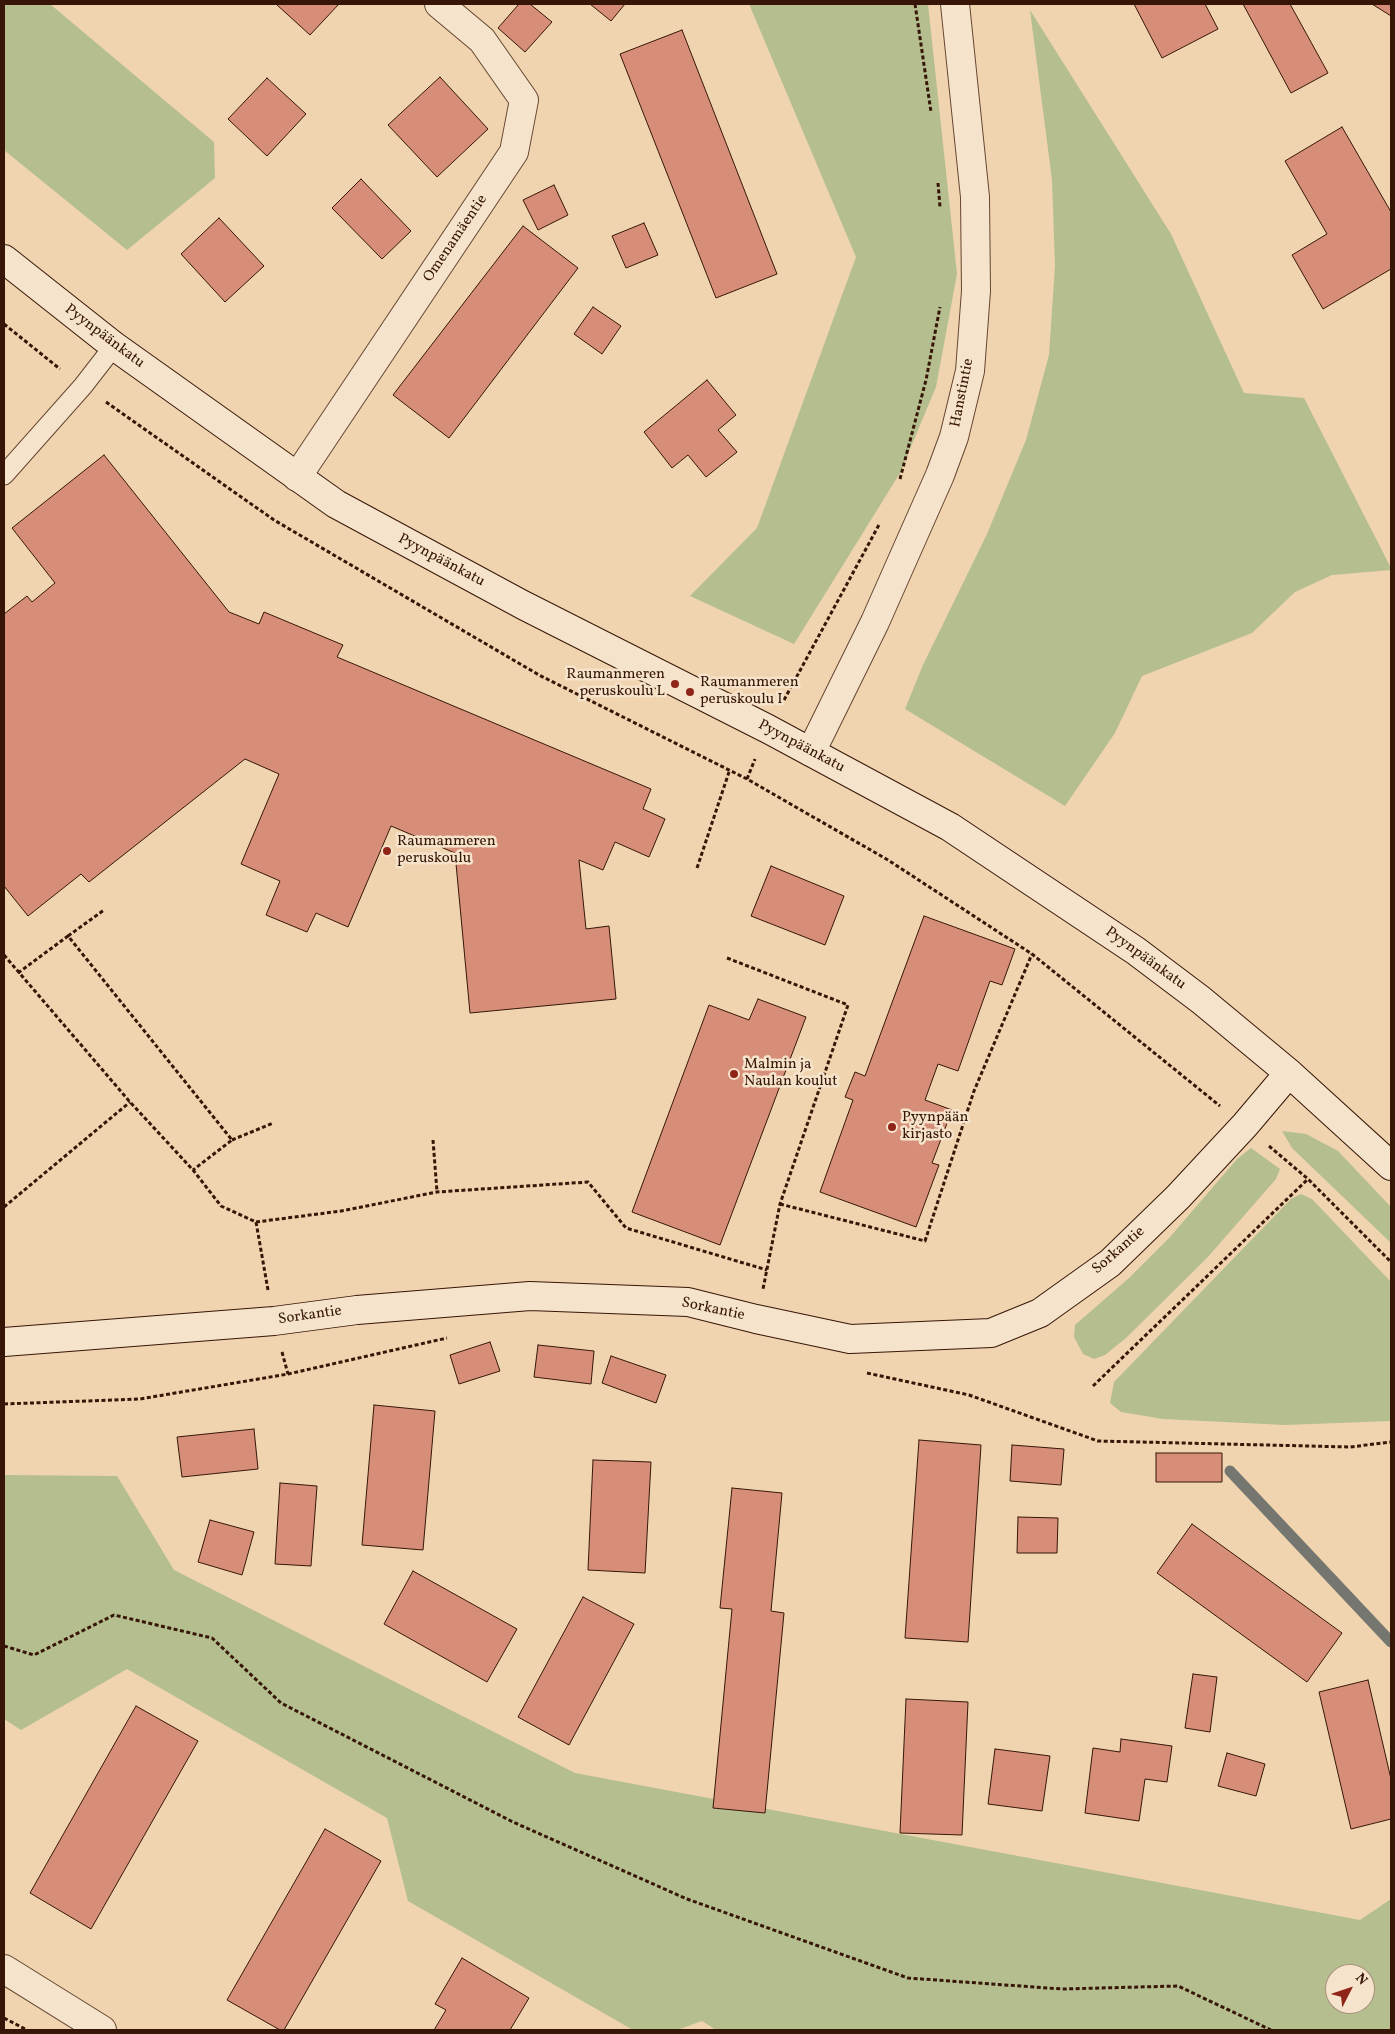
<!DOCTYPE html>
<html>
<head>
<meta charset="utf-8">
<style>
  body { margin:0 }
  #map { position:relative; width:1395px; height:2034px; overflow:hidden; background:#efd4af; font-family:Vollkorn,serif }
  canvas { display:block }
  .frame { position:absolute; inset:0; border:5px solid #371607; pointer-events:none }
  .north { position:absolute; left:1325px; top:1964px; width:50px; height:50px; box-sizing:border-box; background:#f5e3cb; border:1px solid #a9917d; border-radius:50%; rotate:49deg; font-size:14px; font-weight:700; line-height:20px; text-align:center; color:#371607 }
  .north::after { content:''; display:block; margin:auto; width:18px; height:22px; background:#8f2418; clip-path:polygon(50% 0,100% 100%,50% 72%,0 100%) }
</style>
</head>
<body>
<div id="map">
<canvas width="1395" height="2034"></canvas>
<div class="frame"></div>
<div class="north">N</div>
</div>
<script>
const g = document.querySelector('canvas').getContext('2d');
g.lineJoin = 'round';
function fill(path, color) { g.fillStyle = color; g.fill(path, 'evenodd'); }
const poly = rows => new Path2D(rows.map(r => 'M' + r).join(''));
function trace(path, color, width, dash) { g.strokeStyle = color; g.lineWidth = width; g.lineCap = dash ? 'butt' : 'round'; g.setLineDash(dash || []); g.stroke(path); }
function label(font, color, halo, rows, align = 'center') {
  g.font = font + ' Vollkorn,serif'; g.lineWidth = 5; g.setLineDash([]); g.textBaseline = 'middle'; g.strokeStyle = halo; g.fillStyle = color; for (const [text, x, y, turn = 0] of rows) {
    g.save(); g.translate(x, y); g.rotate((+turn || 0) * Math.PI / 180); g.textAlign = isNaN(turn) ? turn : align; if (halo) g.strokeText(text, 0, 0); g.fillText(text, 0, 0); g.restore();
  }
}
fill(poly([
  [4,4,50,4,214,142,215,178,127,250,4,150],
  [749,4,928,4,957,274,936,387,900,473,794,644,690,596,757,528,856,257],
  [1030,10,1171,234,1244,393,1304,398,1391,568,1391,570,1332,575,1295,592,1252,633,1142,676,1115,733,1065,806,905,709,923,665,987,534,1026,440,1049,355,1055,266,1052,180],
  [1282,1131,1306,1134,1338,1151,1391,1207,1391,1243,1292,1148],
  [1251,1148,1280,1169,1276,1179,1207,1258,1126,1338,1105,1355,1094,1359,1083,1354,1074,1337,1075,1325,1129,1278,1170,1237,1237,1159],
  [1301,1194,1312,1199,1391,1282,1391,1421,1285,1425,1163,1419,1121,1412,1110,1403,1114,1382,1291,1199],
  [4,1475,117,1476,174,1570,575,1773,1360,1920,1391,1899,1391,2030,716,2030,702,2021,677,2030,633,2030,408,1901,387,1818,127,1669,21,1730,4,1719],
  [1335,1974,1365,1974,1365,2004,1335,2004]
]), '#b4be8f');
trace(poly([
  [1230,1471,1391,1642]
]), '#74766f', 11);
const building = poly([
  [276,4,339,4,310,35,276,4],
  [519,4,530,4,552,22,525,52,498,28,519,4],
  [590,4,625,4,611,21,590,4],
  [1134,4,1205,4,1218,29,1162,58,1134,4],
  [1243,4,1290,4,1328,73,1291,93,1243,4],
  [1372,4,1391,4,1391,16,1372,4],
  [682,30,777,274,716,298,620,54,682,30],
  [440,77,488,129,437,177,388,125,440,77],
  [267,78,306,114,267,156,228,119,267,78],
  [1342,127,1391,212,1391,269,1323,309,1292,255,1327,234,1285,161,1342,127],
  [361,179,411,231,382,259,332,208,361,179],
  [554,185,568,215,538,230,523,200,554,185],
  [219,218,264,266,225,302,181,254,219,218],
  [644,223,658,255,626,268,612,236,644,223],
  [523,226,578,268,449,438,393,395,523,226],
  [593,307,621,326,602,354,574,334,593,307],
  [707,380,736,415,718,430,737,452,706,477,688,455,672,468,644,432,707,380],
  [104,455,229,612,259,624,264,612,343,645,337,657,651,789,643,809,665,819,649,857,615,842,603,870,579,860,586,929,609,926,616,999,470,1013,455,853,391,826,348,927,316,913,307,932,266,915,280,881,241,864,279,774,245,759,89,882,81,874,28,916,4,886,4,614,27,596,32,602,55,583,12,528,104,455],
  [771,866,844,896,825,945,751,916,771,866],
  [924,916,1015,949,1002,985,990,981,958,1071,938,1064,925,1100,952,1110,932,1163,939,1165,916,1227,820,1192,853,1100,845,1097,855,1072,865,1076,924,916],
  [758,999,806,1017,720,1245,632,1212,709,1005,749,1020,758,999],
  [490,1342,500,1371,459,1384,450,1355,490,1342],
  [538,1345,594,1351,591,1384,534,1377,538,1345],
  [611,1356,666,1375,656,1403,602,1383,611,1356],
  [374,1405,435,1411,423,1550,362,1545,374,1405],
  [254,1429,258,1469,182,1477,177,1437,254,1429],
  [919,1440,981,1445,968,1642,905,1638,919,1440],
  [1012,1445,1064,1449,1061,1485,1010,1481,1012,1445],
  [1156,1453,1222,1453,1222,1482,1156,1482,1156,1453],
  [593,1460,651,1462,645,1573,588,1570,593,1460],
  [280,1483,317,1486,311,1566,275,1564,280,1483],
  [732,1488,782,1493,771,1611,784,1613,765,1813,713,1808,732,1609,720,1608,732,1488],
  [1018,1517,1058,1518,1057,1553,1017,1553,1018,1517],
  [210,1520,254,1532,242,1575,198,1562,210,1520],
  [1192,1524,1342,1633,1307,1682,1157,1573,1192,1524],
  [413,1571,517,1629,487,1682,384,1624,413,1571],
  [583,1597,634,1624,569,1745,518,1717,583,1597],
  [1193,1674,1217,1677,1210,1732,1185,1728,1193,1674],
  [1368,1680,1391,1779,1391,1819,1351,1829,1319,1692,1368,1680],
  [906,1699,968,1702,962,1835,900,1833,906,1699],
  [136,1706,198,1741,91,1929,30,1893,136,1706],
  [1121,1739,1172,1746,1167,1782,1145,1779,1139,1821,1085,1813,1093,1748,1120,1752,1121,1739],
  [995,1749,1050,1756,1042,1811,988,1804,995,1749],
  [1227,1753,1265,1764,1256,1796,1218,1786,1227,1753],
  [325,1829,381,1861,284,2030,280,2030,227,2000,325,1829],
  [462,1958,529,1998,510,2030,434,2030,446,2010,435,2004,462,1958]
]);
fill(building, '#d68e79');
trace(building, '#371607', 1);
const lane = poly([
  [4,475,83,386,114,346]
]);
const street = poly([
  [297,477,514,152,524,100,482,40,439,4],
  [811,752,875,622,940,475,954,437,970,371,976,291,975,197,955,4],
  [4,1969,102,2030]
]);
const secondary = poly([
  [4,259,114,346,336,504,523,605,768,729,950,827,1136,951,1201,1000,1289,1073,1391,1166],
  [4,1342,274,1321,357,1310,530,1296,688,1302,756,1319,850,1339,991,1333,1040,1313,1110,1263,1178,1197,1245,1125,1289,1073]
]);
trace(lane, '#654631', 21);
trace(street, '#654631', 30);
trace(secondary, '#371607', 30);
trace(poly([
  [915,4,931,112],
  [938,183,940,207],
  [4,324,60,369],
  [106,402,274,520,539,675,747,779,888,860,1032,954,1220,1106],
  [900,479,926,380,940,307],
  [784,700,880,523],
  [747,779,755,759],
  [697,868,729,772],
  [68,936,104,910],
  [4,955,130,1102,193,1170,221,1206,256,1222,268,1290],
  [727,958,848,1005,780,1204,763,1289],
  [18,973,68,936,232,1140,193,1170],
  [232,1140,273,1123],
  [433,1140,437,1192],
  [1269,1146,1308,1179,1391,1262],
  [780,1204,925,1241,974,1091,1032,954],
  [4,1207,130,1102],
  [256,1222,341,1211,437,1192,588,1182,626,1228,767,1270],
  [282,1352,288,1374],
  [867,1373,969,1395,1098,1441,1350,1447,1391,1442],
  [1093,1386,1308,1179],
  [4,1404,140,1399,288,1374,447,1338],
  [4,1646,34,1655,114,1615,212,1638,281,1703,513,1822,687,1899,908,1978,1062,1989,1178,1986,1271,2030],
  [4,2018,27,2030]
]), '#371607', 3, [4, 2.5]);
trace(lane, '#f5e3cb', 19);
trace(street, '#f5e3cb', 28);
trace(secondary, '#f5e3cb', 28);
for (const [x, y, r, color] of [
  [675,684,5,"#8f2418"],
  [690,692,5,"#8f2418"],
  [387,851,5,"#8f2418"],
  [734,1074,5,"#8f2418"],
  [892,1127,5,"#8f2418"]
]) { const dot = new Path2D(); dot.arc(x, y, r, 0, 2 * Math.PI); g.fillStyle = color; g.fill(dot); trace(dot, '#f5e3cb', 2); }
label('15px', '#371607', '#f5e3cb', [
  ["Omenamäentie",456,239,-56],
  ["Pyynpäänkatu",104,337,37],
  ["Hanstintie",963,393,-79],
  ["Pyynpäänkatu",441,561,28],
  ["Pyynpäänkatu",801,747,28],
  ["Pyynpäänkatu",1145,959,36],
  ["Sorkantie",1119,1251,-41],
  ["Sorkantie",713,1310,12],
  ["Sorkantie",310,1316,-8]
]);
label('15px', '#371607', '#f5e3cb', [
  ["Raumanmeren",665,675,"right"],
  ["peruskoulu L",665,692,"right"],
  ["Raumanmeren",700,683],
  ["peruskoulu I",700,700],
  ["Raumanmeren",397,842],
  ["peruskoulu",397,859],
  ["Malmin ja",744,1065],
  ["Naulan koulut",744,1082],
  ["Pyynpään",902,1118],
  ["kirjasto",902,1135]
], 'left');
</script>
</body>
</html>
